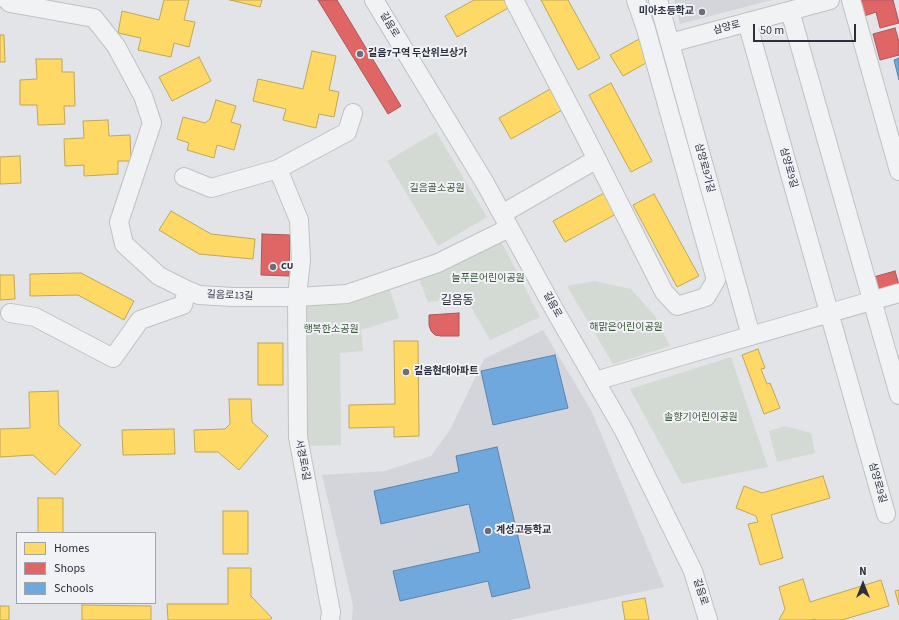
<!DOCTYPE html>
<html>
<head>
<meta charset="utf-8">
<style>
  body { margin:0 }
  #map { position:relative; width:899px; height:620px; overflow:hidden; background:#e2e4e7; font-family:"Source Sans 3",sans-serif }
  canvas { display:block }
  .legend { position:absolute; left:16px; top:532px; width:140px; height:72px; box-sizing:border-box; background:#f0f2f6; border:1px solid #a1a4ac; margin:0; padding:5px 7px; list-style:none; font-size:12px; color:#2b2f3e }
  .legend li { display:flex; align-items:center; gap:8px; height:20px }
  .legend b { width:20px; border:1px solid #a1a4ac }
  .north { position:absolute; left:843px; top:564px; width:40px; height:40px; -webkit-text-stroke:3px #f0f2f6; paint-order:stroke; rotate:0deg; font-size:11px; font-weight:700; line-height:16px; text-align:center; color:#2b2f3e }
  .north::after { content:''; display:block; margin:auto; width:14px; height:18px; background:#2b2f3e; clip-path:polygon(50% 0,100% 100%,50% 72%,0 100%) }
  .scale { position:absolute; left:753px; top:24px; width:103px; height:18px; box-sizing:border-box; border:2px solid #2b2f3e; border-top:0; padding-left:5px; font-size:12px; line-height:14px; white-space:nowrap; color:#2b2f3e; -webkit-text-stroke:3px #f0f2f6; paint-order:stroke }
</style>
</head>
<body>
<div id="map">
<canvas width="899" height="620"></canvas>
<ul class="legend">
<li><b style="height:11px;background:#ffd966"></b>Homes</li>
<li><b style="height:11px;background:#e06666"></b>Shops</li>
<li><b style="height:11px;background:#6fa8dc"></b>Schools</li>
</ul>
<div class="north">N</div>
<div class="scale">50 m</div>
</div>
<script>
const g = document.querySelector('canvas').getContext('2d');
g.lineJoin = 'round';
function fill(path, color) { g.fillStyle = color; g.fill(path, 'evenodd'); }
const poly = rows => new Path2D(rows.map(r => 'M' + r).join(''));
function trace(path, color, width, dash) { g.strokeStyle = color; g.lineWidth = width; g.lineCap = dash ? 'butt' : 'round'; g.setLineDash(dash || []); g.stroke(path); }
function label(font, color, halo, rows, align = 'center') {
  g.font = font + ' "Source Sans 3","Noto Sans KR",sans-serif'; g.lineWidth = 4; g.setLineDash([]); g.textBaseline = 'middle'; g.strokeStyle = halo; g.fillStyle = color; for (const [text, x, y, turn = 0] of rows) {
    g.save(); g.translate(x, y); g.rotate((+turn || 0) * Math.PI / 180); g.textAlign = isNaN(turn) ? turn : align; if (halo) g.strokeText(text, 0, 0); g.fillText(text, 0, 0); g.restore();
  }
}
fill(poly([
  [674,0,772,0,680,24],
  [543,330,592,412,664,587,509,620,352,620,353,606,349,588,322,475,385,471,431,456,450,430,484,359]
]), '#d3d5db');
fill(poly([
  [436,132,487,217,438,246,387,161],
  [501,241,540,317,490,340,466,298,428,302,419,279],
  [595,281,631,289,655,316,670,346,613,364,567,286],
  [390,290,399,318,361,330,363,351,340,353,341,445,308,446,306,305,352,303],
  [731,357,768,467,682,484,630,389],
  [785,426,811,433,815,453,777,462,769,431]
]), '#d2dad3');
const homes = poly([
  [164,0,189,0,184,20,195,22,189,47,174,43,171,57,138,50,141,38,118,33,122,11,159,20,164,0],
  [230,0,262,0,260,7,230,0],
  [474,0,506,0,510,7,457,37,445,16,474,0],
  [541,0,568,0,600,58,578,70,541,0],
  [0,35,4,35,5,62,0,62,0,35],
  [641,38,653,59,623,76,610,55,641,38],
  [312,51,336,56,329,90,339,92,334,117,319,114,316,128,283,120,286,109,253,101,258,79,303,89,312,51],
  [199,57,211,81,172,101,159,77,199,57],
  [36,59,62,59,62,72,74,72,75,106,64,106,65,124,38,125,37,105,20,105,20,80,37,79,36,59],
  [611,83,652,161,631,172,589,95,611,83],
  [552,88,564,109,511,139,499,118,552,88],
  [216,100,236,106,231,122,241,125,234,150,217,145,214,158,187,150,189,143,177,139,183,117,205,123,210,119,216,100],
  [108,120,109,136,130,135,131,161,118,161,118,174,84,176,84,165,65,166,64,139,84,138,83,121,108,120],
  [20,156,21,183,0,184,0,157,20,156],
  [606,192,618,213,565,242,553,221,606,192],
  [654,194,699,276,677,287,633,205,654,194],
  [171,211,211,234,255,239,253,259,199,254,159,230,171,211],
  [81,273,134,301,124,320,78,295,30,296,30,274,81,273],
  [0,275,14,275,15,299,0,300,0,275],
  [394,341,418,341,419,436,394,437,394,427,349,428,349,405,395,404,394,341],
  [258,343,283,343,283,385,258,385,258,343],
  [758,349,765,368,761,369,767,384,770,383,780,408,764,414,742,355,758,349],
  [58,391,59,425,81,445,55,475,33,455,0,457,0,429,30,428,29,392,58,391],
  [229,399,251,399,252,422,268,436,239,470,218,452,195,452,194,430,225,429,230,424,229,399],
  [174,429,175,454,123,455,122,430,174,429],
  [823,476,830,498,771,515,783,558,760,565,748,524,758,522,756,516,736,508,744,486,762,493,823,476],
  [38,498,63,498,63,533,38,533,38,498],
  [223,511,248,511,248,554,223,554,223,511],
  [228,568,251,568,251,596,272,618,269,620,168,620,167,604,228,604,228,568],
  [803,579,810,602,881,580,889,606,842,620,816,620,815,619,811,620,779,620,785,609,779,587,803,579],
  [899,590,899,605,895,591,899,590],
  [645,598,649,620,625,620,622,602,645,598],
  [82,605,151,606,151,620,82,620,82,605],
  [0,606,9,606,9,620,0,620,0,606]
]);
fill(homes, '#ffd966');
trace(homes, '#bfa65a', 1);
const shops = poly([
  [318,0,337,0,401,106,388,114,318,0],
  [856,0,893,0,899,23,880,28,876,12,861,17,856,0],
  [895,28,899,42,899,55,880,60,873,34,895,28],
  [262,234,290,235,289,276,261,275,262,234],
  [895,271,899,285,881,295,870,278,895,271],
  [459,313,459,336,441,336,435,335,431,331,429,325,429,315,459,313]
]);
fill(shops, '#e06666');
trace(shops, '#aa565a', 1);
const schools = poly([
  [899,58,899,80,894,60,899,58],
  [555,355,568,408,493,425,481,371,555,355],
  [497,447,530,588,492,597,488,581,400,601,393,571,480,552,469,504,381,524,374,491,459,472,456,456,497,447]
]);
fill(schools, '#6fa8dc');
trace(schools, '#5b84ad', 1);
const minor = poly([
  [7,0,10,3,94,18,116,46,143,96,152,123,119,222,124,244,159,276,187,290,199,295,233,297,297,297,347,294,438,263,509,228],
  [374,0,485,183,554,309,623,429,693,571,708,620],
  [514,0,583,132,664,292,677,306,706,297,716,280,646,29,636,0],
  [658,0,751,336],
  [851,0,899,171],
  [790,11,899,395],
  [747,22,886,514],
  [670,43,830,0],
  [278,169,299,220,301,260,297,297,298,437,331,612,330,620],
  [184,177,211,188,278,169,347,132,353,113],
  [502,214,597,159],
  [10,313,35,317,113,358,140,320,183,305,187,290],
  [595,381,899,293]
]);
trace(minor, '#bfc1c3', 20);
trace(minor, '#f1f2f4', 18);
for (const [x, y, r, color] of [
  [702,12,4,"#6b6e79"],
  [360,54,4,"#6b6e79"],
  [273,267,4,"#6b6e79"],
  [406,372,4,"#6b6e79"],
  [488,531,4,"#6b6e79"]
]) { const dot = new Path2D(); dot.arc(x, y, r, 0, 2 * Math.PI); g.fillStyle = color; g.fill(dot); trace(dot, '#f0f2f6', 1.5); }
label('bold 10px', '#2b2f3e', '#f0f2f6', [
  ["미아초등학교",694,12,"right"],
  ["길음7구역 두산위브상가",368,54],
  ["CU",281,267],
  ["길음현대아파트",414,372],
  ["계성고등학교",496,531]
], 'left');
label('10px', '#2b2f3e', '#f0f2f6', [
  ["길음로",389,25,59],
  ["삼양로",727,28,-15],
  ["삼양로9가길",704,168,75],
  ["삼양로9길",788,168,74],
  ["길음로13길",230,296,2],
  ["길음로",552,305,61],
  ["서경로6길",302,460,79],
  ["삼양로9길",877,483,74],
  ["길음로",700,592,73]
]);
label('10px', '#3b583a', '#f0f2f6', [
  ["길음골소공원",437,189],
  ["늘푸른어린이공원",488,279],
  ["해맑은어린이공원",626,328],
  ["행복한소공원",331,330],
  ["솔향기어린이공원",701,418]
]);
label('12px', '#1d202f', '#f0f2f6', [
  ["길음동",457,301]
]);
</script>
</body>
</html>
